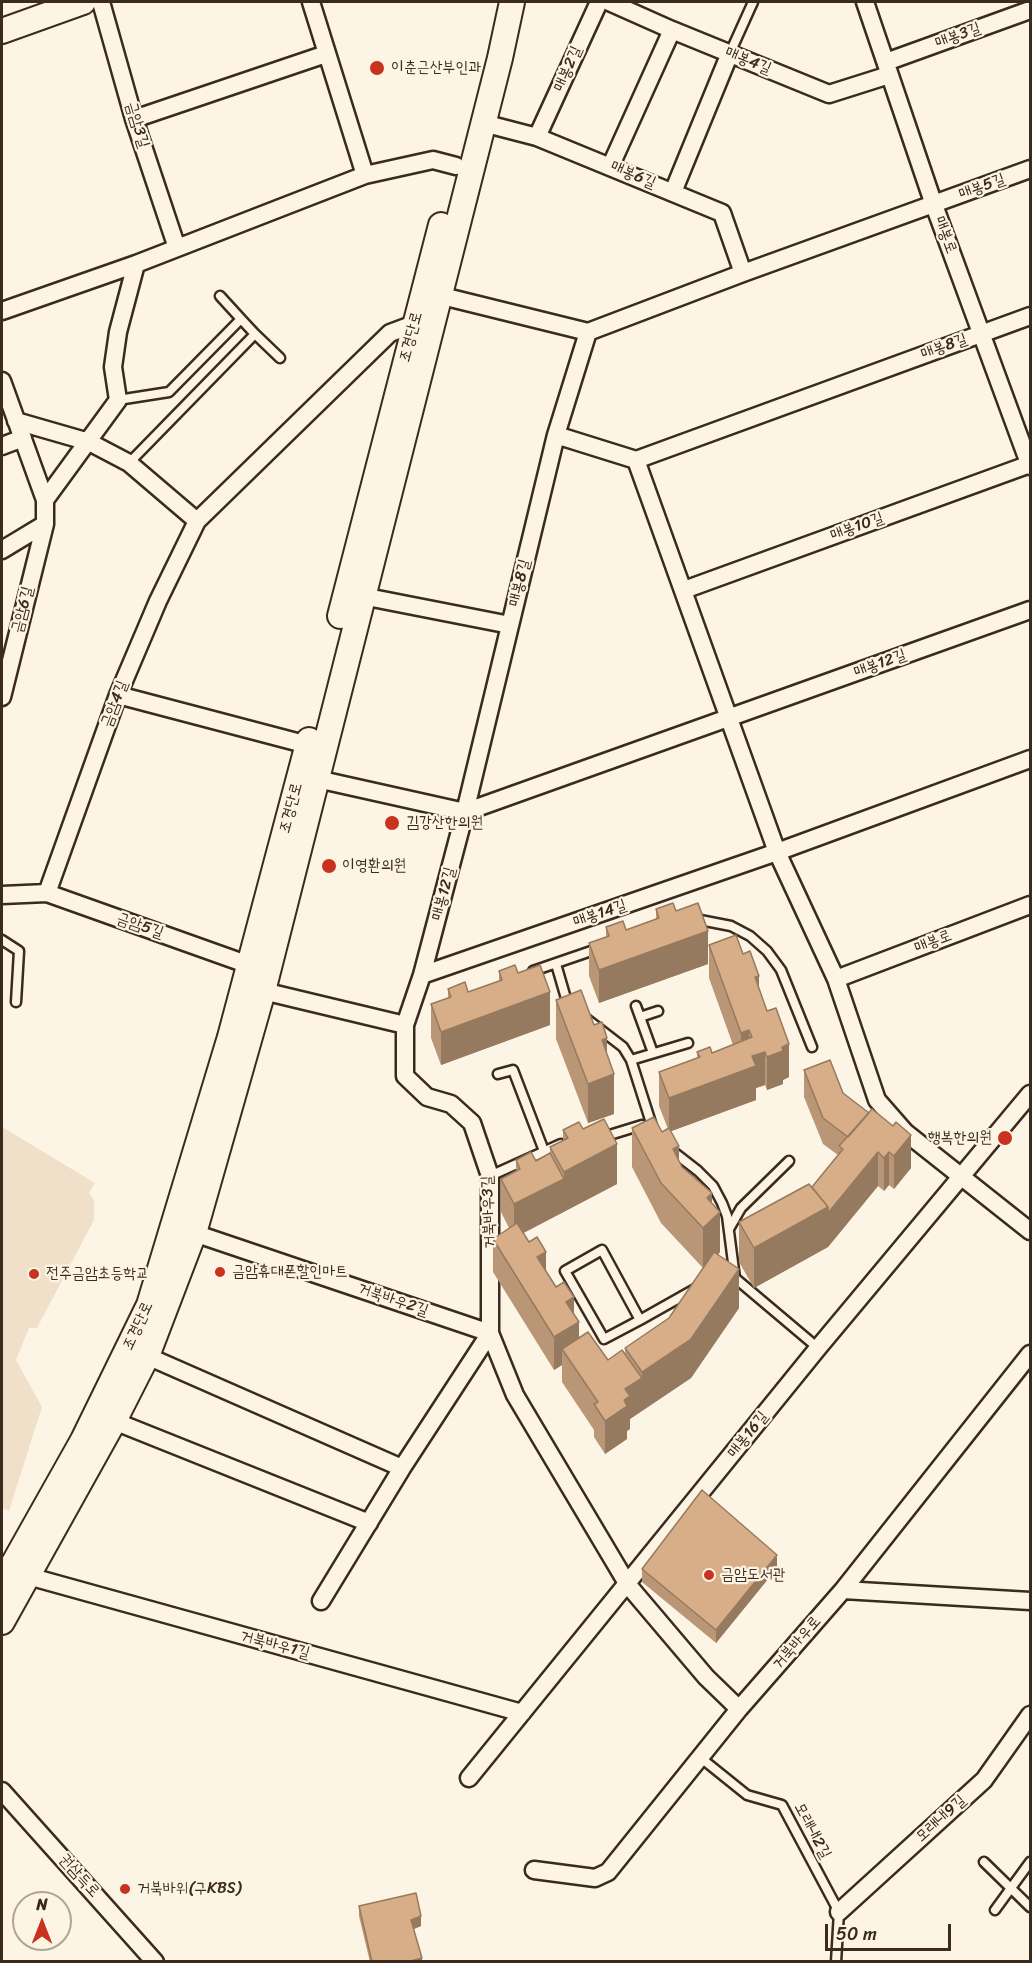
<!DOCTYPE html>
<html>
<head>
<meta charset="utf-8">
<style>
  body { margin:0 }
  #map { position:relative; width:1032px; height:1963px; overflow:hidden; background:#fcf5e5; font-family:Sriracha,sans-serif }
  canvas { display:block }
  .frame { position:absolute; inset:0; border:3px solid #3b2a1e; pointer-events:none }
  .north { position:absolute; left:12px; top:1891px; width:60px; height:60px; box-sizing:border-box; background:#fcf5e5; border:2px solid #afa495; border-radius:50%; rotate:0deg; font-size:16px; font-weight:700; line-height:24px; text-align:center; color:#3b2a1e }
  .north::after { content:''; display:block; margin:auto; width:21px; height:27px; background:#c8321e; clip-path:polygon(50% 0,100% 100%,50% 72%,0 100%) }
  .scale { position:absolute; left:825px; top:1924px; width:126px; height:27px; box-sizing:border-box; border:3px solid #3b2a1e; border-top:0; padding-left:8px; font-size:18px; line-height:21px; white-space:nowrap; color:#3b2a1e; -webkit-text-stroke:4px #fcf5e5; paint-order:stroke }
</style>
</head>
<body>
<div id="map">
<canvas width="1032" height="1963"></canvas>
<div class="frame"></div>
<div class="north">N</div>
<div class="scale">50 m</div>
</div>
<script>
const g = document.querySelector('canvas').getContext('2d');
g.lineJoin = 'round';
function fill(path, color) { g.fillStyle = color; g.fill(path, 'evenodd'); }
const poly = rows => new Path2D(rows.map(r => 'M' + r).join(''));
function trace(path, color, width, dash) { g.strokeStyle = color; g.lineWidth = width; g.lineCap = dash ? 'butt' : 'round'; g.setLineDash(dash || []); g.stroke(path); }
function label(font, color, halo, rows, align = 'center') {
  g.font = font + ' Sriracha,"Poor Story",sans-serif'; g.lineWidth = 4.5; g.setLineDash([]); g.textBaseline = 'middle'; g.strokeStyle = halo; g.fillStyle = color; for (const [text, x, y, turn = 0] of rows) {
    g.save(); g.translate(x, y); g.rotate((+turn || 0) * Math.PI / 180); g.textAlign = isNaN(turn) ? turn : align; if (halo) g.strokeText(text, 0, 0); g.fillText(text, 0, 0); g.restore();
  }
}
fill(poly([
  [2,1127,95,1183,89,1193,94,1200,94,1220,37,1328,29,1328,16,1360,42,1407,9,1511,2,1508]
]), '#f1e0c9');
const lane = poly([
  [730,53,753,2],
  [220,296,241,319],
  [255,334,280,358],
  [118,400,169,392,241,319,255,334,129,463],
  [695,919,731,926,750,936,767,951,781,970,812,1047],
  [2,940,19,951,16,1002],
  [556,964,565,995,571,1004],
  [533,971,597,949],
  [636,1006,653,1053],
  [584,1017,623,1047,631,1060,653,1129],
  [640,1017,658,1011],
  [631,1060,688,1043],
  [498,1074,513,1070,544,1151],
  [603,1137,642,1125],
  [671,1150,698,1171,713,1186,722,1203,727,1216,735,1278,818,1348],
  [490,1176,561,1144],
  [729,1229,741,1208,789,1161],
  [640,1320,602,1250,565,1271,604,1339,640,1320,695,1289],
  [701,1758,747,1795,782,1805,839,1912,836,1962],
  [984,1862,1030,1907],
  [995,1910,1030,1862]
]);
const street = poly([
  [101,2,134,119,177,248],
  [311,2,365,175],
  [609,2,672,30,829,94,889,75],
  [865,2,934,205,1030,466],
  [886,62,1030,10],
  [134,119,326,54],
  [483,123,537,137,722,213,743,273],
  [537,137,599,2],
  [611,165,672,30],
  [673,192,730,53],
  [430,293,588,332,743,273,1030,169],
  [2,311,136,264,365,175,433,160,456,166],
  [2,381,45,500,45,524,2,697],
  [16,421,89,442,129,463,197,521],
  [556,435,636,460,1030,316],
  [2,446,23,438],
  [636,460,777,852,836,979,877,1100,905,1132,1030,1231],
  [45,500,118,400,113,367,118,332,136,264],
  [2,550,45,524],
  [684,590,1030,464],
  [362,596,510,625],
  [118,695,308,745],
  [317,779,465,812,1030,610],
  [47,893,118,695,158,601,197,521,390,333,414,324],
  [2,895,47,893,249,965,263,991,405,1025,405,1076,427,1097,451,1104,472,1123,490,1176,490,1333,515,1395,628,1585,706,1677,739,1709],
  [422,975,777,852,1030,759],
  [836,979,1030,905],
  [405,1025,422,975,465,812,556,435,588,332],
  [194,1233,490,1333,402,1468,321,1601],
  [147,1356,402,1468],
  [114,1421,369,1523],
  [28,1576,522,1713],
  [843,1590,1030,1601],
  [469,1778,818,1348,1030,1094],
  [2,1791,155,1962],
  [534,1870,595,1878,608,1872,739,1709,843,1590,1030,1354],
  [839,1912,984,1780,1030,1715]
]);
const secondary = poly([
  [2,31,83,2],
  [340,616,441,225],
  [2,1584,83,1440,149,1305,230,1037,309,740],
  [2,1622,114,1421,147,1356,194,1233,263,991,500,58,512,2]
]);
trace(lane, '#3b2a1e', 13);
trace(street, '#3b2a1e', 21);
trace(secondary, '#3b2a1e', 28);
trace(lane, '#fcf5e5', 8);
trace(street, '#fcf5e5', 16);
trace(secondary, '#fcf5e5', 24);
fill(poly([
  [656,909,708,964,599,1003,589,976,589,943,606,937,606,927,626,930,656,919],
  [709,945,743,954,759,988,789,1077,783,1080,783,1084,767,1090,765,1085,756,1088,756,1100,671,1131,679,1161,682,1167,712,1203,720,1252,718,1255,739,1308,691,1378,630,1419,630,1429,627,1431,627,1439,605,1454,594,1437,594,1430,562,1382,562,1365,554,1370,493,1272,493,1239,509,1228,501,1212,501,1179,516,1171,516,1160,536,1161,550,1153,550,1147,563,1140,563,1130,583,1129,617,1184,523,1233,546,1271,574,1314,579,1338,608,1360,625,1354,625,1348,669,1318,705,1266,703,1268,661,1223,632,1167,632,1128,662,1132,668,1129,659,1106,659,1072,697,1058,697,1052,712,1053,733,1045,709,978],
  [499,971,518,973,550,1025,441,1065,431,1038,431,1004,448,998,448,989,468,992,499,981],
  [556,1000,594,1025,607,1056,614,1114,588,1123,556,1039],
  [804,1070,843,1093,911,1168,894,1189,889,1185,884,1191,878,1186,828,1247,754,1288,739,1262,739,1222,812,1187,838,1155,823,1144,804,1097],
  [777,1568,716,1643,642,1582,642,1569],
  [359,1906,421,1926,414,1929,422,1962,370,1962,359,1916]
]), '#b99675');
fill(poly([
  [708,931,708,964,599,1003,599,970],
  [759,976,759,1009,755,977],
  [550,992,550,1025,441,1065,441,1032],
  [749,1030,749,1063,741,1066,741,1033],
  [607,1038,607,1076,614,1074,614,1114,588,1123,588,1084,602,1040],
  [789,1044,789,1077,783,1080,783,1084,767,1090,767,1057,782,1047],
  [765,1052,765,1085,756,1088,756,1100,669,1132,669,1098,752,1056],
  [911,1135,911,1168,894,1189,894,1156],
  [617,1144,617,1184,514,1238,514,1204,564,1179,564,1172],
  [679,1146,679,1186,673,1149],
  [878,1152,878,1186,828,1247,754,1288,754,1248,828,1207],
  [889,1152,889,1185,884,1191,884,1158],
  [712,1193,712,1220,720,1212,720,1252,703,1268,703,1228,707,1198],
  [546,1252,546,1285,537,1257],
  [739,1269,739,1308,691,1378,630,1419,630,1429,627,1431,627,1439,605,1454,605,1421,625,1389,642,1378,642,1372],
  [574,1297,574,1325,579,1322,579,1355,562,1349,562,1365,554,1370,554,1337,566,1302],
  [777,1555,777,1568,716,1643,716,1630],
  [421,1916,421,1926,411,1930,411,1920],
  [422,1958,422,1962,407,1962]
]), '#967a5f');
const building = poly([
  [673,903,676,911,698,903,708,931,599,970,589,943,609,936,606,927,623,921,626,930,659,918,656,909,673,903],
  [736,935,743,954,750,951,759,976,755,977,767,1011,776,1008,789,1044,782,1047,783,1051,767,1057,765,1052,752,1056,756,1066,669,1098,659,1072,700,1057,697,1052,710,1047,712,1053,752,1037,749,1030,741,1033,709,945,736,935],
  [515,965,518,973,540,965,550,992,441,1032,431,1004,451,997,448,989,465,982,468,992,502,980,499,971,515,965],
  [581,990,594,1025,602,1022,607,1038,602,1040,614,1074,588,1084,556,1000,581,990],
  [830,1060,843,1093,869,1113,848,1137,823,1118,804,1070,830,1060],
  [872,1109,893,1126,896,1122,911,1135,894,1156,889,1152,884,1158,878,1152,828,1213,828,1207,812,1187,843,1149,839,1146,872,1109],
  [654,1117,662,1132,669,1128,679,1146,673,1149,682,1167,712,1193,707,1198,720,1212,703,1228,661,1183,632,1128,654,1117],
  [604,1119,617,1144,564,1172,550,1147,568,1138,563,1130,579,1122,583,1129,604,1119],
  [531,1152,536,1161,550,1153,564,1179,514,1204,501,1179,520,1169,516,1160,531,1152],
  [809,1184,828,1207,754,1248,739,1222,809,1184],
  [517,1223,529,1242,537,1237,546,1252,537,1257,556,1287,564,1282,574,1297,566,1302,579,1322,554,1337,493,1239,517,1223],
  [714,1252,739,1269,691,1339,642,1372,625,1348,669,1318,714,1252],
  [588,1332,608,1360,622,1350,642,1378,625,1389,630,1396,624,1400,627,1406,605,1421,594,1404,598,1402,562,1349,588,1332],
  [702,1490,777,1555,716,1630,642,1569,702,1490],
  [416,1893,421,1916,411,1920,422,1958,407,1962,372,1962,359,1906,416,1893]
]);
fill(building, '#d7ae88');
trace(building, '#967a5f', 1.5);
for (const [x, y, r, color] of [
  [377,68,8,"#c8321e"],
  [392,823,8,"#c8321e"],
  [329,866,8,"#c8321e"],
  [1005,1138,8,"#c8321e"],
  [220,1272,6,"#c8321e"],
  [34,1274,6,"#c8321e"],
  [709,1575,6,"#c8321e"],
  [125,1889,6,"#c8321e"]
]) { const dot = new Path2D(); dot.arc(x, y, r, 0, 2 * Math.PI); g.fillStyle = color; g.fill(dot); trace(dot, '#fcf5e5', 2); }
label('16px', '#3b2a1e', '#fcf5e5', [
  ["매봉3길",958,36,-20],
  ["매봉4길",748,61,22],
  ["매봉2길",568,69,-66],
  ["금암3길",137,125,73],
  ["매봉6길",633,175,23],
  ["매봉5길",982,187,-20],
  ["매봉로",945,235,70],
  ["조경단로",411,337,-75],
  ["매봉8길",944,347,-20],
  ["매봉10길",857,527,-20],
  ["매봉8길",520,583,-76],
  ["금암6길",23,610,-76],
  ["매봉12길",880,664,-20],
  ["금암4길",115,704,-69],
  ["조경단로",291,808,-75],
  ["매봉12길",444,894,-75],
  ["매봉14길",600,914,-19],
  ["금암5길",140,926,19],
  ["매봉로",933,942,-21],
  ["거북바우3길",489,1212,-92],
  ["거북바우2길",393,1300,19],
  ["조경단로",138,1326,-65],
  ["매봉16길",748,1435,-51],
  ["거북바우로",797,1643,-49],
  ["거북바우1길",275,1645,15],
  ["모래내9길",941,1819,-42],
  ["모래내2길",812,1831,62],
  ["권삼득로",79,1876,48]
]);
label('16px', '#3b2a1e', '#fcf5e5', [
  ["이춘근산부인과",391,68],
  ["김강산한의원",406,823],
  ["이영환의원",342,866],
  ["행복한의원",992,1138,"right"],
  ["금암휴대폰할인마트",232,1272],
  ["전주금암초등학교",46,1274],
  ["금암도서관",721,1575],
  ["거북바위(구KBS)",137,1889]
], 'left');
</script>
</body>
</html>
